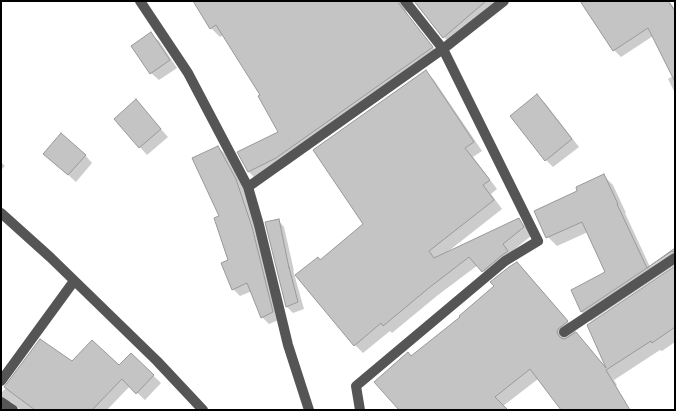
<!DOCTYPE html>
<html>
<head>
<meta charset="utf-8">
<style>
  body { margin:0 }
  #map { position:relative; width:676px; height:411px; overflow:hidden; background:#fff; font-family:"Public Sans",sans-serif }
  canvas { display:block }
  .frame { position:absolute; inset:0; border:2px solid #000; pointer-events:none }
</style>
</head>
<body>
<div id="map">
<canvas width="676" height="411"></canvas>
<div class="frame"></div>
</div>
<script>
const g = document.querySelector('canvas').getContext('2d');
g.lineJoin = 'round';
function fill(path, color) { g.fillStyle = color; g.fill(path, 'evenodd'); }
const poly = rows => new Path2D(rows.map(r => 'M' + r).join(''));
function trace(path, color, width, dash) { g.strokeStyle = color; g.lineWidth = width; g.lineCap = dash ? 'butt' : 'round'; g.setLineDash(dash || []); g.stroke(path); }
fill(poly([
  [195,1,504,1,453,46,444,37,418,4,414,2,409,5,406,11,408,16,440,56,285,167,258,181,249,172,239,152,280,132,262,96,223,35,220,37,211,28],
  [580,1,669,1,675,9,675,93,668,79,673,76,653,36,621,57,614,50],
  [151,34,159,41,177,68,159,80,151,73],
  [425,71,434,80,482,151,473,157,497,189,491,194,502,209,446,253,519,220,527,228,531,236,510,253,509,264,491,279,478,265,438,295,392,333,390,331,363,353,355,345,320,261,365,224],
  [537,96,545,103,579,147,553,167,546,160],
  [136,101,168,137,147,155,140,147],
  [218,147,225,154,243,188,258,233,279,320,269,324,262,317,252,291,240,296,233,289,229,261,221,217],
  [85,155,92,163,76,182,53,161],
  [1,162,5,166,1,170],
  [604,176,613,185,626,213,625,213,650,267,675,250,675,265,591,321,582,312,572,291,607,273,588,232,557,246,548,237,579,191],
  [278,220,284,227,294,271,293,270,304,309,293,313,287,307,267,223],
  [517,263,526,272,576,331,575,332,585,343,607,369,675,268,675,342,662,351,660,350,614,380,617,385,588,405,538,379,503,406,411,357,462,317,495,286],
  [131,354,161,383,145,400,130,386,107,410,21,410,11,402,6,403,1,401,1,393,8,386,72,363,119,367]
]), '#0003');
const building = poly([
  [193,1,398,1,400,5,433,47,276,158,248,172,237,152,278,132,258,96,260,95,216,25,210,29,193,1],
  [414,1,486,1,443,38,414,1],
  [580,1,668,1,675,11,675,82,648,28,613,51,580,1],
  [151,32,170,60,150,74,131,46,151,32],
  [426,70,474,142,465,148,490,180,483,185,494,200,429,251,434,258,519,218,524,227,503,244,508,251,501,256,482,272,469,257,430,287,383,326,381,323,354,346,295,275,318,257,320,260,363,224,313,150,426,70],
  [537,94,572,139,545,161,510,116,537,94],
  [136,99,161,129,139,148,114,119,136,99],
  [61,133,86,155,68,175,43,154,61,133],
  [218,146,236,179,252,227,273,312,261,318,247,283,232,290,221,263,228,260,214,218,219,216,192,158,218,146],
  [604,174,618,204,617,204,647,268,675,248,675,251,671,252,581,312,571,290,605,272,582,222,546,238,534,211,577,191,576,187,604,174],
  [279,219,289,268,289,267,298,302,286,307,265,222,279,219],
  [517,262,568,321,558,329,557,332,559,336,561,338,565,339,576,332,606,368,587,325,675,266,675,327,652,343,651,341,606,370,630,410,561,410,530,369,495,397,508,410,399,410,374,382,408,352,411,356,460,317,459,316,494,286,490,282,509,267,517,262],
  [40,339,72,361,92,340,119,365,131,353,154,375,136,394,122,379,92,410,35,410,4,387,40,339]
]);
fill(building, '#c4c4c4');
trace(building, '#999', 1);
trace(poly([
  [140,1,188,73,248,187,259,225,288,345,309,410],
  [248,187,443,49,504,1],
  [1,213,50,257,157,361,203,410],
  [564,332,675,258],
  [1,381,74,281],
  [1,402,13,410],
  [360,410,356,386,505,261,538,241,443,49,405,1]
]), '#555', 10);
</script>
</body>
</html>
